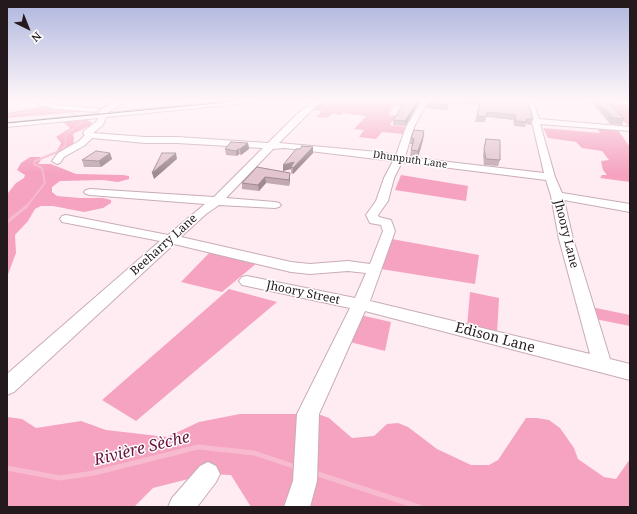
<!DOCTYPE html>
<html>
<head>
<meta charset="utf-8">
<style>
  body { margin:0 }
  #map { position:relative; width:637px; height:514px; overflow:hidden; background:#ffecf2; font-family:"Noto Serif",serif }
  canvas { display:block }
  .frame { position:absolute; inset:0; border:8px solid #241a1d; pointer-events:none }
  .north { position:absolute; left:8px; top:8px; width:40px; height:40px; -webkit-text-stroke:3px #fff; paint-order:stroke; rotate:137deg; font-size:11px; font-weight:700; line-height:16px; text-align:center; color:#241a1d }
  .north::after { content:''; display:block; margin:auto; width:14px; height:18px; background:#241a1d; clip-path:polygon(50% 0,100% 100%,50% 72%,0 100%) }
</style>
</head>
<body>
<div id="map">
<canvas width="637" height="514"></canvas>
<div class="frame"></div>
<div class="north">N</div>
</div>
<script>
const g = document.querySelector('canvas').getContext('2d');
g.lineJoin = 'round';
function fill(path, color) { g.fillStyle = color; g.fill(path, 'evenodd'); }
const poly = rows => new Path2D(rows.map(r => 'M' + r).join(''));
function trace(path, color, width, dash) { g.strokeStyle = color; g.lineWidth = width; g.lineCap = dash ? 'butt' : 'round'; g.setLineDash(dash || []); g.stroke(path); }
function label(font, color, halo, rows, align = 'center') {
  g.font = font + ' "Noto Serif",serif'; g.lineWidth = 3; g.setLineDash([]); g.textBaseline = 'middle'; g.strokeStyle = halo; g.fillStyle = color; for (const [text, x, y, turn = 0] of rows) {
    g.save(); g.translate(x, y); g.rotate((+turn || 0) * Math.PI / 180); g.textAlign = isNaN(turn) ? turn : align; if (halo) g.strokeText(text, 0, 0); g.fillText(text, 0, 0); g.restore();
  }
}
fill(poly([
  [320,101,410,101,420,102,416,108,394,105,389,115,412,117,410,121,394,119,390,125,407,127,403,134,382,132,376,139,359,137,364,130,354,129,366,116,343,113,342,115,332,114,327,118,316,117,322,111,310,110],
  [590,101,611,101,616,104,630,106,630,127,610,109,597,109],
  [45,106,70,110,92,111,7,118,7,113],
  [84,119,92,122,91,125,73,134,74,138,73,147,56,153,61,143,56,137,70,128,62,121],
  [597,127,617,129,630,147,630,182,600,178,602,175,607,175,603,170,601,161,609,160,602,151,582,148,576,142,548,138,543,128,600,133],
  [30,157,40,157,41,160,38,164,51,164,76,174,123,175,129,176,129,179,118,182,103,180,60,181,52,187,52,192,57,196,80,198,103,198,111,200,111,203,103,208,84,212,53,206,41,206,35,209,28,221,15,235,16,253,7,277,8,193,16,183,24,178,25,175,17,170,21,163],
  [401,175,468,186,466,201,395,190],
  [392,239,479,255,475,284,381,269],
  [211,251,257,263,222,292,181,282],
  [229,289,277,302,136,421,102,400],
  [470,292,499,298,497,334,467,327],
  [591,307,630,315,630,326,595,319],
  [360,315,391,322,385,351,350,342],
  [240,414,318,414,329,418,352,438,374,436,387,424,398,423,408,427,437,449,471,465,489,465,498,460,526,418,537,418,549,420,560,428,574,448,578,459,604,477,616,479,630,459,630,507,251,507,231,475,208,474,153,488,134,507,7,507,7,417,22,419,36,428,81,421,106,430,167,437,199,422]
]), '#f5a3c1');
trace(poly([
  [7,115,48,110,72,113,81,119,81,123,66,134,65,147]
]), '#f7bacf', 1.5);
trace(poly([
  [26,207,45,183,42,168,34,164,35,161,57,152,65,146]
]), '#f7bacf', 2);
trace(poly([
  [7,222,27,206]
]), '#f7bacf', 3);
trace(poly([
  [7,468,60,478,94,473,198,447,254,453,296,467],
  [315,473,419,507]
]), '#f7bacf', 5);
const minor = poly([
  [37,101,43,101,56,105,95,108,99,110,95,112,56,109,37,104,37,101],
  [118,101,126,101,107,113,230,101,252,101,249,103,106,117,103,125,93,133,145,137,177,137,268,143,296,115,314,101,321,101,279,143,378,152,396,155,406,127,422,101,428,101,414,127,405,157,544,173,527,101,533,101,539,119,630,127,630,131,540,124,555,177,562,193,630,204,630,212,564,200,573,239,610,359,630,364,630,380,365,311,319,414,317,481,310,507,284,507,293,481,297,414,350,308,247,286,242,285,239,281,242,277,247,276,355,298,366,273,348,271,310,274,291,272,174,244,14,392,7,395,7,374,160,241,62,222,60,219,62,216,66,215,168,235,205,204,90,195,86,194,84,192,86,190,90,189,214,197,263,148,177,143,145,143,92,138,85,145,64,157,60,163,57,164,52,161,58,153,79,141,85,135,83,133,84,131,96,122,98,118,7,127,7,123,99,114,101,109,118,101],
  [285,148,393,161,384,178,376,201,366,215,370,223,381,225,383,231,370,264,348,261,310,264,291,262,181,237,206,214,219,205,275,208,279,207,281,205,279,203,275,202,226,198,273,149,285,148],
  [402,162,546,180,551,196,559,239,590,354,370,301,395,231,391,220,379,217,378,215,388,201,394,178,402,162],
  [208,462,216,466,220,474,216,482,197,507,168,507,172,498,200,466,208,462]
]);
trace(minor, '#c9acb6', 2);
fill(minor, '#fff');
trace(poly([
  [7,123,238,101]
]), '#564a4e', 1);
fill(poly([
  [420,101,405,126,393,125,393,120],
  [428,101,528,101,533,119,531,125,526,124,525,127,514,126,513,120,486,117,485,122,475,122,479,105,449,103,447,110,426,108,427,103],
  [591,101,607,101,624,119,622,125,610,124],
  [424,131,423,140,418,157,410,156,412,144,410,144,411,138],
  [486,139,500,160,498,166,484,165,483,155],
  [248,143,249,149,241,155,239,154,237,156,226,155,225,149],
  [313,147,313,153,293,174,291,173,291,169,283,171,283,165],
  [110,153,112,159,101,167,84,167,82,160],
  [257,167,290,173,290,180,289,186,266,183,259,191,242,189,242,183]
]), '#c3a9b2');
fill(poly([
  [418,101,420,101,405,126,405,121],
  [424,134,423,140,418,157,418,151],
  [248,143,249,149,241,155,240,149],
  [313,147,313,153,293,174,293,168,291,167,291,169,283,171,283,165],
  [238,149,239,154,237,156,236,151],
  [110,153,112,159,101,167,99,161],
  [176,153,177,159,154,179,152,173],
  [290,173,290,180,289,186,289,180],
  [265,177,266,183,259,191,258,185]
]), '#9f8a91');
const building = poly([
  [406,101,418,101,405,121,393,120,406,101],
  [428,101,449,101,448,105,427,103,428,101],
  [480,101,528,101,533,119,527,119,526,122,516,121,515,115,487,112,486,117,477,116,480,101],
  [597,101,607,101,624,119,613,118,597,101],
  [414,130,424,131,423,134,424,134,418,151,411,150,414,139,411,138,414,130],
  [486,139,500,140,500,160,486,159,484,149,486,139],
  [231,142,248,143,240,149,238,149,236,151,225,149,231,142],
  [302,146,313,147,293,168,291,167,294,162,283,165,296,149,300,149,302,146],
  [96,151,110,153,99,161,82,160,96,151],
  [162,153,176,153,152,173,162,153],
  [257,167,290,173,289,180,265,177,258,185,242,183,257,167]
]);
fill(building, '#e3c5cf');
trace(building, '#9f8a91', 1);
const sky = g.createLinearGradient(0, 0, 0, 173);
sky.addColorStop(0, '#aeb6de');
sky.addColorStop(0.58, '#fff6f9');
sky.addColorStop(1, '#fff6f900');
g.fillStyle = sky;
g.fillRect(0, 0, 637, 173);
label('10px', '#241a1d', '#fff', [
  ["Dhunputh Lane",410,160,8]
]);
label('12px', '#241a1d', '#fff', [
  ["Jhoory Lane",566,234,76],
  ["Beeharry Lane",164,245,-42],
  ["Jhoory Street",303,293,12]
]);
label('14px', '#241a1d', '#fff', [
  ["Edison Lane",495,338,15]
]);
label('italic 16px', '#69143d', '#fff', [
  ["Rivière Sèche",142,449,-14]
]);
</script>
</body>
</html>
